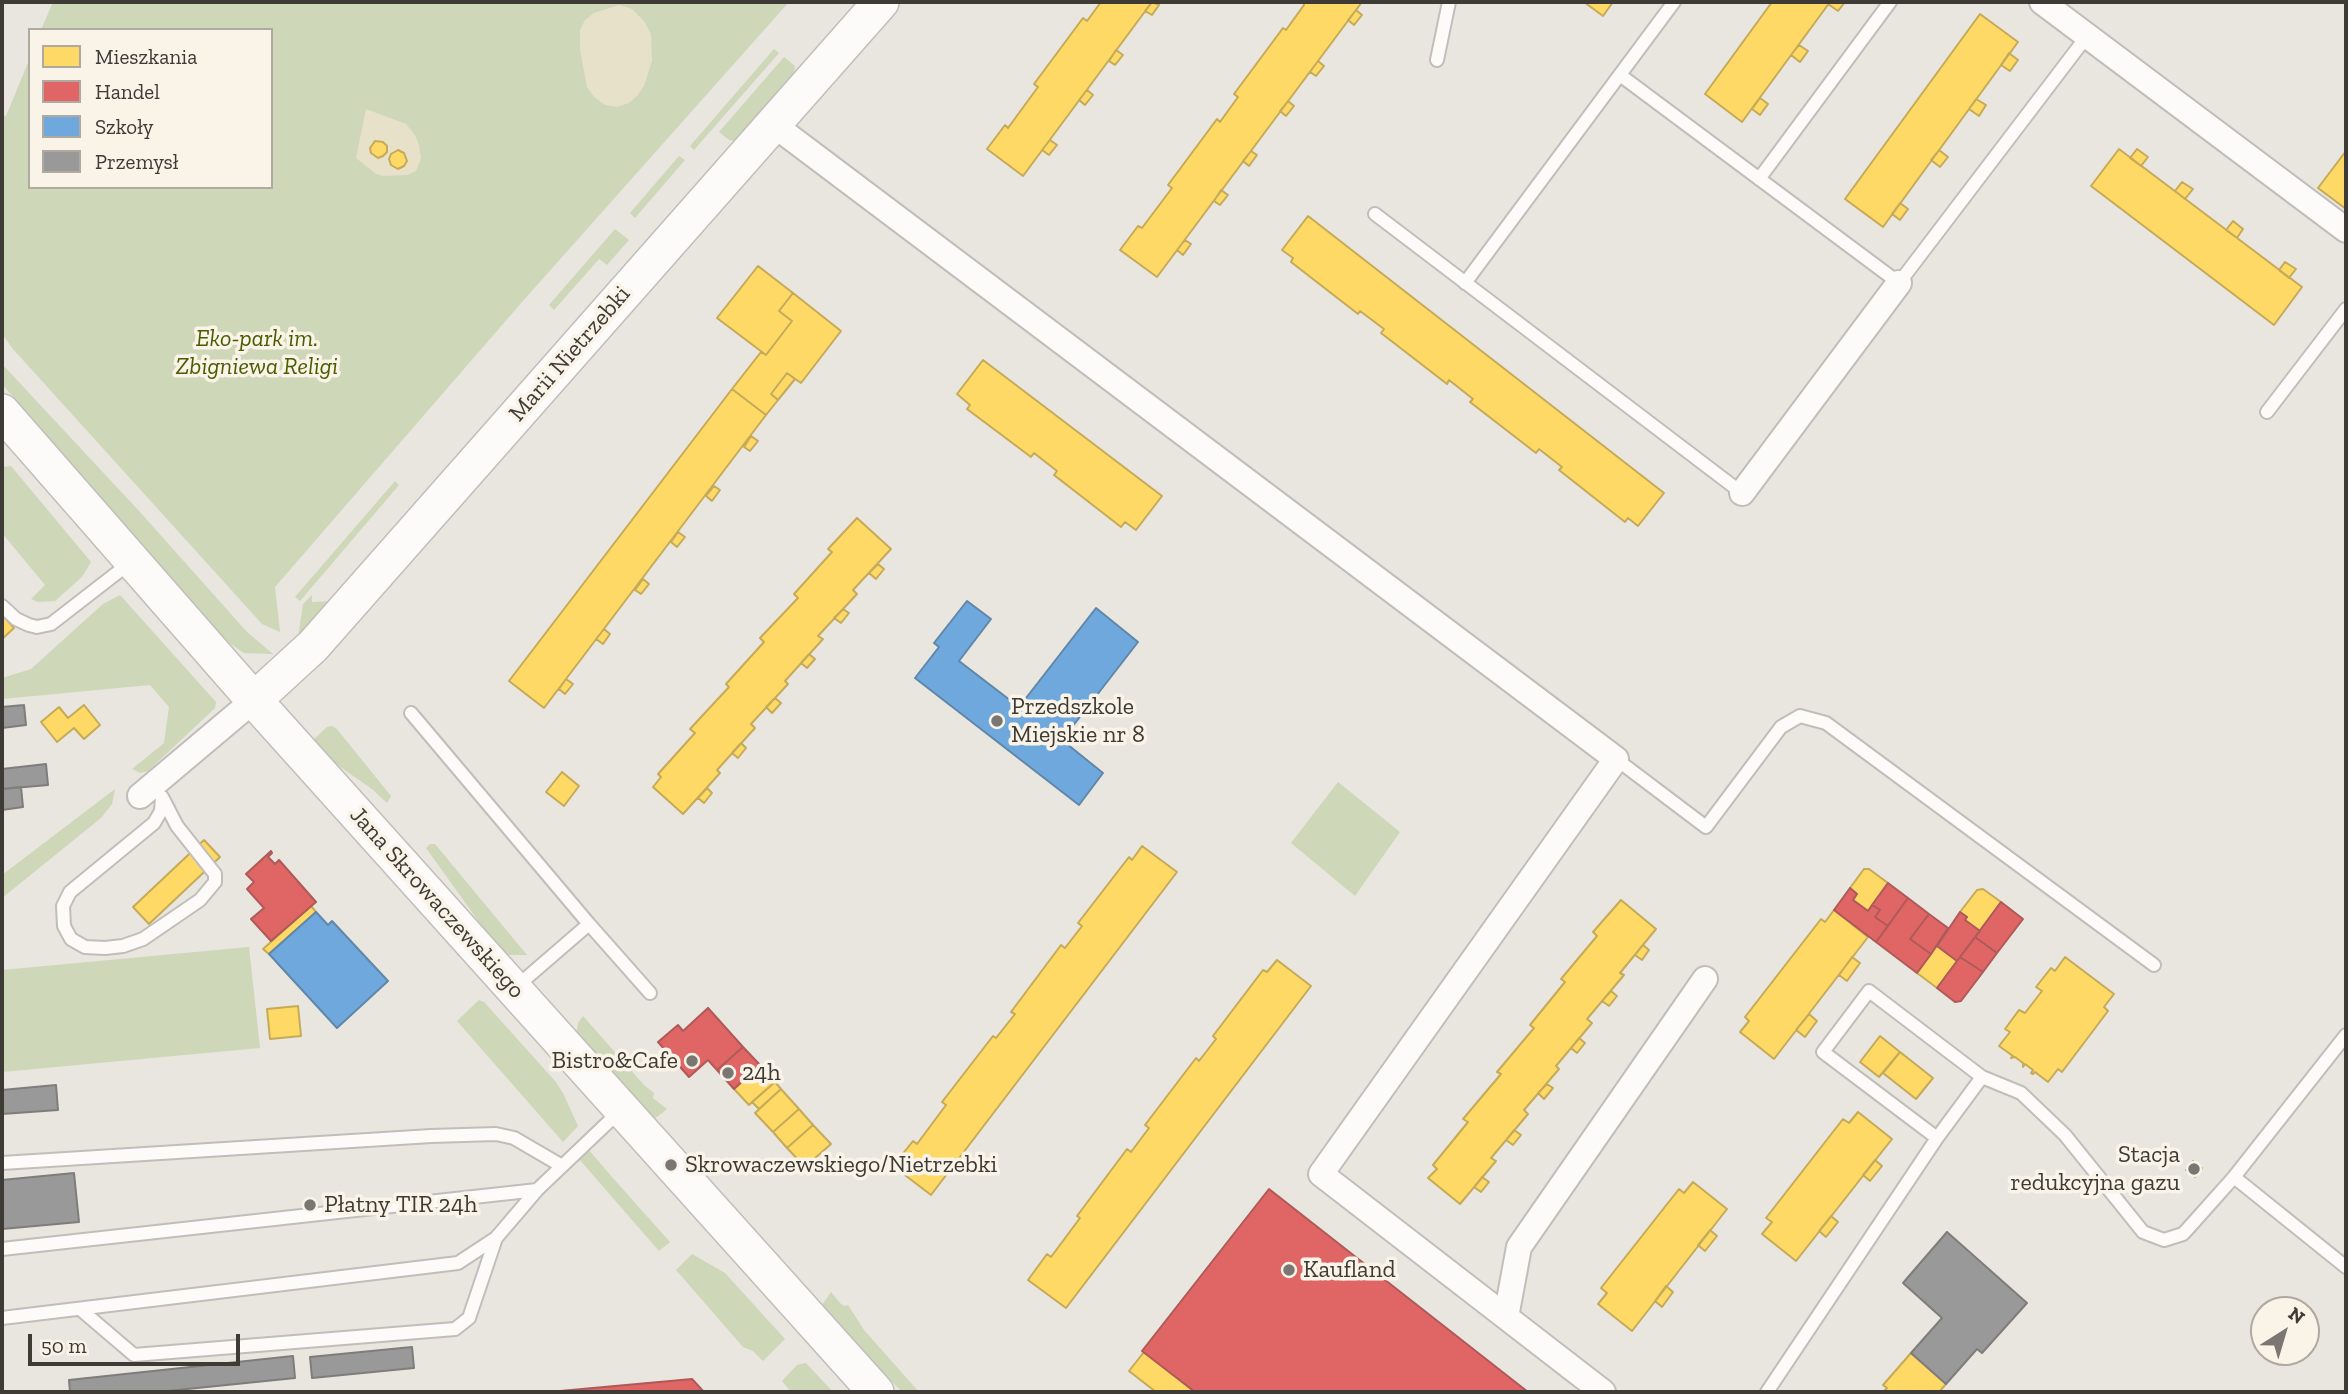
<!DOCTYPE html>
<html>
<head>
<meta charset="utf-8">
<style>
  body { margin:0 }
  #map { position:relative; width:2348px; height:1394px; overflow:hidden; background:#e9e5df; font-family:"Zilla Slab",serif }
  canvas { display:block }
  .frame { position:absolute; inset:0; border:4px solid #3e3b37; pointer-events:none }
  .legend { position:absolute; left:28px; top:28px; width:245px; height:161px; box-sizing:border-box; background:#faf3e8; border:2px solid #afa9a1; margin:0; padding:9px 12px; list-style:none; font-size:21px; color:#3e3b37 }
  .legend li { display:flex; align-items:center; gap:14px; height:35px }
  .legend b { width:35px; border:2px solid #afa9a1 }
  .north { position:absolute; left:2250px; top:1296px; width:70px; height:70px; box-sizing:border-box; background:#faf3e8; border:2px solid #afa9a1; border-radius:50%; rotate:37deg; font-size:19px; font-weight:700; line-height:28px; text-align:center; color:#3e3b37 }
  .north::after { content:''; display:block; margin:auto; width:24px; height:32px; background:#7a7672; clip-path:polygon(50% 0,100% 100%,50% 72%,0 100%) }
  .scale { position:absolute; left:28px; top:1334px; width:212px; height:32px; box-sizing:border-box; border:4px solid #3e3b37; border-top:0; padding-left:9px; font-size:21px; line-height:24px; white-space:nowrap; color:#3e3b37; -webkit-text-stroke:5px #faf3e8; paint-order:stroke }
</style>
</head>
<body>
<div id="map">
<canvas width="2348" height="1394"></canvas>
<div class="frame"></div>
<ul class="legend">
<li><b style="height:19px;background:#ffd966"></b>Mieszkania</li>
<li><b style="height:19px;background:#e06666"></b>Handel</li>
<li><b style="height:19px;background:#6fa8dc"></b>Szkoły</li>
<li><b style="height:19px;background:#999"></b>Przemysł</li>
</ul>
<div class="north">N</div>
<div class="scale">50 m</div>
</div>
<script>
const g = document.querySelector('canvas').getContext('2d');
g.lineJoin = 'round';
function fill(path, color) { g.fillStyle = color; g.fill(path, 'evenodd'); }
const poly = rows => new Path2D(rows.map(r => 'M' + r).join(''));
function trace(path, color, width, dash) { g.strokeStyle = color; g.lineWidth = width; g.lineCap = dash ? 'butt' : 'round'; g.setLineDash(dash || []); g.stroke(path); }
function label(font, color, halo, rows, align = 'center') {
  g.font = font + ' "Zilla Slab",serif'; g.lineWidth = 7; g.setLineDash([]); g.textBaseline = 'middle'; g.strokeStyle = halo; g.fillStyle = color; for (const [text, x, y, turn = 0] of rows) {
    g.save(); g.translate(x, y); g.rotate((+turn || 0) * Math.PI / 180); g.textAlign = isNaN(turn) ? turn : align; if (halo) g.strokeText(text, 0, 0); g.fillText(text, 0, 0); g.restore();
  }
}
fill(poly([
  [53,2,789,2,522,302,275,587,280,632,262,624,13,349,2,334,2,115,6,116,30,58,30,187,271,187,271,30,41,30],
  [774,49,779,53,694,150,690,146],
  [784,57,795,66,794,76,735,141,729,140,719,132],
  [679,156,685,160,635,218,630,213],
  [615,229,629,240,607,265,599,259,554,310,549,305],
  [2,364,140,512,247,632,273,654,244,653,216,634,2,384],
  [11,466,91,562,82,577,55,601,38,602,31,599,45,585,2,533,2,467],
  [395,481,399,485,300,601,295,597],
  [120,595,216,702,215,708,148,771,140,773,132,769,164,743,169,707,150,685,2,699,2,678,31,669,103,604],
  [312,595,312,602,333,601,298,638,303,604],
  [331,726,336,728,391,796,387,803,372,789,336,764,313,740,327,727],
  [1338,782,1400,832,1355,896,1291,843],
  [115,789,112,804,101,818,2,898,2,875],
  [430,844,435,844,527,955,509,955,497,947,426,848],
  [249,947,260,1048,2,1072,2,970],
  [479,1000,484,1002,555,1081,563,1093,578,1126,563,1142,457,1021],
  [583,1016,644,1085,654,1093,653,1098,667,1109,657,1117,653,1118,576,1036,578,1023],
  [588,1149,612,1177,670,1242,659,1251,579,1159],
  [692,1254,725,1273,785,1339,763,1361,753,1351,743,1347,676,1270],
  [831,1292,841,1304,845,1306,848,1305,864,1330,919,1392,902,1392,820,1308],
  [806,1363,833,1392,791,1392,782,1381,797,1365]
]), '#ced7b7');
fill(poly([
  [619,5,632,9,644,21,651,34,652,61,644,86,637,96,629,103,617,107,605,105,594,97,587,87,580,50,580,30,585,20,594,13],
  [366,109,406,124,415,135,419,145,421,158,416,171,407,175,382,176,375,173,356,158]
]), '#e8e1ca');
const homes = poly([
  [1101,2,1152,2,1023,176,987,149,1005,125,1008,128,1038,87,1034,84,1083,18,1087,21,1101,2],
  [1152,2,1159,5,1152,15,1145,11,1152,2],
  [1303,2,1362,2,1157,277,1120,250,1138,226,1142,228,1172,188,1168,185,1217,119,1220,122,1238,97,1234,94,1283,28,1286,30,1304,5,1303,2],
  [1584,2,1613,2,1603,16,1584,2],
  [1772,2,1830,2,1742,122,1705,94,1772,2],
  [1830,2,1845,2,1838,11,1828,4,1830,2],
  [1356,10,1362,15,1354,25,1348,20,1356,10],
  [1980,14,2018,42,1883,227,1845,199,1980,14],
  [1799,45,1808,51,1800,62,1791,55,1799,45],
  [1116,50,1123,55,1115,65,1109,61,1116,50],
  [2009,53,2018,60,2010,71,2001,65,2009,53],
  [1318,61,1324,66,1316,76,1310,72,1318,61],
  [1087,90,1093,95,1085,105,1079,100,1087,90],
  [1760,98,1768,104,1760,115,1752,109,1760,98],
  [1976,99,1986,105,1979,116,1969,109,1976,99],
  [1288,101,1294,106,1286,116,1280,111,1288,101],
  [1050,140,1057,145,1049,155,1042,150,1050,140],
  [375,141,383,142,387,146,387,152,383,156,378,158,371,153,370,148,375,141],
  [2119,149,2302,287,2274,325,2091,186,2119,149],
  [2137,149,2148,157,2141,166,2130,158,2137,149],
  [398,150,404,153,407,161,404,166,398,169,391,165,389,159,391,154,398,150],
  [1939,150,1948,157,1940,167,1931,160,1939,150],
  [1251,151,1257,155,1249,166,1243,161,1251,151],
  [2346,151,2346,209,2318,188,2346,151],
  [2182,182,2193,189,2185,199,2175,191,2182,182],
  [1221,190,1228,195,1220,205,1214,201,1221,190],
  [1900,203,1908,209,1900,220,1892,214,1900,203],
  [1308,216,1664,493,1638,526,1628,518,1625,522,1559,470,1562,467,1539,449,1536,453,1470,402,1473,399,1449,380,1447,384,1381,333,1384,329,1360,311,1358,314,1291,262,1293,258,1282,250,1308,216],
  [2233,221,2243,229,2237,238,2226,230,2233,221],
  [1185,240,1191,244,1183,255,1177,250,1185,240],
  [2285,262,2296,269,2289,278,2279,270,2285,262],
  [758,266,793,293,779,311,792,321,766,355,717,318,758,266],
  [793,293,841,331,801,383,787,373,771,394,778,400,766,415,732,389,761,352,766,355,792,321,779,311,793,293],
  [983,360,1162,496,1136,530,1125,522,1121,527,1054,475,1057,471,1034,453,1031,457,967,409,970,405,957,394,983,360],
  [787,373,795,379,778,400,771,394,787,373],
  [732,389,766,415,544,708,509,681,732,389],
  [751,436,758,441,750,451,744,447,751,436],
  [714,486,720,490,712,501,706,496,714,486],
  [857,518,891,549,853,590,857,594,818,636,823,639,785,681,788,684,751,724,755,728,717,770,720,773,683,814,653,787,661,777,658,774,695,733,690,729,729,687,726,684,764,642,760,638,798,598,794,594,832,552,828,549,857,518],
  [678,532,685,537,677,547,671,542,678,532],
  [878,564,884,569,876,579,869,573,878,564],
  [643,579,649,584,641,594,635,590,643,579],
  [843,609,849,613,841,623,834,618,843,609],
  [2,614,14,628,2,639,2,614],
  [604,629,610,634,603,644,596,639,604,629],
  [809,654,815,659,807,668,801,663,809,654],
  [566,679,573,684,565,694,559,689,566,679],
  [775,698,781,703,772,713,766,707,775,698],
  [84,705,100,725,84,739,74,728,57,742,41,722,59,707,68,718,84,705],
  [741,743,746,748,738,758,732,753,741,743],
  [562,772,579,786,564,806,546,792,562,772],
  [707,788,712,793,704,803,698,798,707,788],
  [204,840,220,857,149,924,133,907,204,840],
  [1142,846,1177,872,931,1195,893,1166,913,1141,917,1144,946,1105,942,1102,993,1036,996,1038,1015,1014,1011,1012,1061,945,1065,948,1082,926,1078,923,1129,857,1132,860,1142,846],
  [1864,869,1869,869,1888,883,1868,911,1853,900,1857,894,1850,888,1864,869],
  [1983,889,2001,902,1980,931,1965,920,1967,917,1960,912,1977,890,1983,889],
  [1621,900,1656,929,1620,973,1624,975,1587,1019,1592,1023,1556,1066,1559,1069,1524,1110,1528,1114,1491,1158,1496,1161,1460,1204,1428,1178,1437,1169,1433,1165,1468,1122,1463,1119,1501,1074,1497,1072,1534,1028,1530,1025,1565,982,1561,979,1597,936,1593,932,1621,900],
  [311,906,316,912,269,954,263,949,311,906],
  [1834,910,1868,937,1774,1059,1740,1032,1749,1021,1745,1017,1821,919,1825,922,1834,910],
  [1643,945,1649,950,1642,960,1635,955,1643,945],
  [1937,946,1957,961,1937,988,1917,973,1937,946],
  [1852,957,1860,963,1847,981,1839,975,1852,957],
  [2065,957,2114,994,2104,1007,2108,1011,2062,1072,2058,1069,2048,1082,2035,1072,2033,1074,2031,1073,2033,1070,2025,1064,2023,1067,2023,1063,2015,1057,2011,1058,2013,1056,1999,1046,2010,1032,2005,1029,2019,1010,2025,1013,2042,991,2036,987,2051,968,2055,971,2065,957],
  [1277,960,1311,986,1066,1308,1028,1280,1047,1254,1051,1257,1080,1218,1077,1216,1127,1149,1131,1152,1149,1128,1145,1125,1196,1058,1199,1061,1216,1039,1213,1036,1263,970,1267,972,1277,960],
  [1611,991,1617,996,1609,1006,1602,1001,1611,991],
  [298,1006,301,1036,270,1039,267,1009,298,1006],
  [1809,1014,1817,1021,1805,1037,1796,1030,1809,1014],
  [1880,1036,1900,1052,1879,1077,1860,1062,1880,1036],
  [1579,1038,1585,1043,1577,1053,1571,1048,1579,1038],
  [1900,1052,1933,1078,1916,1099,1883,1073,1900,1052],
  [760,1065,775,1082,749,1105,734,1089,760,1065],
  [775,1082,781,1089,759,1109,752,1102,775,1082],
  [1547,1084,1553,1088,1544,1099,1538,1093,1547,1084],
  [781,1089,799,1109,773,1132,755,1113,781,1089],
  [799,1109,813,1125,787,1148,773,1132,799,1109],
  [1858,1112,1892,1139,1796,1261,1762,1234,1772,1222,1766,1218,1843,1119,1849,1123,1858,1112],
  [813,1125,831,1144,805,1167,787,1148,813,1125],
  [1514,1130,1521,1135,1513,1145,1506,1140,1514,1130],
  [1875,1160,1882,1166,1870,1181,1863,1175,1875,1160],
  [2193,1161,2202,1168,2195,1177,2186,1170,2193,1161],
  [1482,1177,1489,1182,1481,1192,1474,1187,1482,1177],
  [1693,1182,1727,1209,1632,1331,1598,1304,1607,1293,1601,1288,1679,1189,1684,1193,1693,1182],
  [1831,1216,1838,1222,1826,1237,1819,1231,1831,1216],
  [1710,1230,1717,1236,1705,1251,1698,1245,1710,1230],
  [1666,1286,1673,1292,1662,1307,1655,1301,1666,1286],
  [1144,1352,1195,1392,1156,1392,1129,1371,1144,1352],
  [1911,1353,1946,1384,1939,1392,1883,1392,1887,1388,1883,1385,1911,1353]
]);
fill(homes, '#ffd966');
trace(homes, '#c5aa58', 2);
const shops = poly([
  [271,851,272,853,268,857,275,864,279,860,316,902,271,941,251,919,264,908,247,889,254,882,246,874,271,851],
  [1888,883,1908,898,1888,926,1875,917,1880,910,1872,905,1888,883],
  [1850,888,1857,894,1853,900,1868,911,1872,905,1880,910,1875,917,1888,926,1876,942,1834,910,1850,888],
  [1908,898,1929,914,1910,939,1931,954,1917,973,1876,942,1908,898],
  [2001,902,2023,919,1997,953,1975,937,2001,902],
  [1960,912,1967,917,1965,920,1980,931,1957,961,1937,946,1960,912],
  [1929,914,1948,928,1931,954,1910,939,1929,914],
  [1975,937,1997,953,1983,972,1960,957,1975,937],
  [1960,957,1983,972,1961,1001,1955,1002,1937,988,1960,957],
  [708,1008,743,1047,717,1070,708,1060,689,1077,658,1042,678,1025,683,1031,708,1008],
  [743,1047,760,1065,734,1089,717,1070,743,1047],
  [1269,1189,1528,1392,1195,1392,1142,1351,1269,1189],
  [692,1379,704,1392,549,1392,692,1379]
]);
fill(shops, '#e06666');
trace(shops, '#af5958', 2);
const schools = poly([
  [967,601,991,619,959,661,1019,707,1096,608,1138,642,1062,740,1103,773,1079,805,915,678,939,647,934,643,967,601],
  [316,912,328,925,332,921,388,981,337,1028,269,954,316,912]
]);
fill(schools, '#6fa8dc');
trace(schools, '#6087aa', 2);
const industry = poly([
  [24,705,26,725,2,728,2,707,24,705],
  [46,764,48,785,2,789,2,769,46,764],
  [21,787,23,807,2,810,2,789,21,787],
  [56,1085,58,1110,2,1114,2,1090,56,1085],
  [74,1173,79,1222,2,1229,2,1180,74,1173],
  [1947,1232,2027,1303,1982,1353,1977,1349,1946,1384,1911,1353,1942,1318,1903,1283,1947,1232],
  [412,1347,414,1368,312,1378,310,1357,412,1347],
  [293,1356,295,1378,158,1392,70,1392,69,1380,293,1356]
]);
fill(industry, '#999');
trace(industry, '#7e7d7c', 2);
const lane = poly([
  [1437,60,1449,2],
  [1620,75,1899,283,2087,36],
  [1759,179,1890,2],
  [1375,214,1742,493],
  [1465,283,1674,2],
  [2267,412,2346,309],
  [2,606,16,619,29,625,37,627,51,624,131,562],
  [411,713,589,924],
  [1616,759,1706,827,1781,727,1800,716,1826,723,2154,965],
  [162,797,177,826,215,874,215,882,200,900,143,939,123,946,105,948,85,947,71,939,64,926,63,906,70,892,154,823,161,811,162,797],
  [516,987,589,924,650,993],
  [1937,1138,1823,1052,1869,991,1982,1077,2021,1093,2065,1135,2143,1232,2164,1240,2183,1234,2193,1223,2234,1177,2346,1035],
  [2,1163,431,1136,496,1134,514,1138,562,1166],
  [2234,1177,2346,1267],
  [2,1249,537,1190],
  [80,1309,134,1355,455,1329,469,1318,496,1238],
  [2,1318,458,1263,496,1238,537,1190,621,1110],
  [1767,1392,1937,1138,1982,1077]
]);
const street = poly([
  [2042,2,2346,230],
  [774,125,1616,759,1321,1174,1603,1392],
  [1742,493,1899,283],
  [140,796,254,700],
  [1506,1317,1519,1247,1705,979]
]);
const secondary = poly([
  [2,412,254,700,876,1392],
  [254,700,313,646,881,2]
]);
trace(lane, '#c1beba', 16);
trace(street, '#c1beba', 28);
trace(secondary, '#c1beba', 38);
trace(lane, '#fcfbfa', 12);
trace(street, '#fcfbfa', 24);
trace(secondary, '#fcfbfa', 35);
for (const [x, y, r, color] of [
  [997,721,7,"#7a7672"],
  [692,1061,7,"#7a7672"],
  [728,1073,7,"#7a7672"],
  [671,1165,7,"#7a7672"],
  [2194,1169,7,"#7a7672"],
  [310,1205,7,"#7a7672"],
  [1289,1270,7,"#7a7672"]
]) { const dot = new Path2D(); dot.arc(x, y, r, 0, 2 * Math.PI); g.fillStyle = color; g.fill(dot); trace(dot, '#faf3e8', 2.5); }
label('italic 24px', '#485e01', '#faf3e8', [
  ["Eko-park im.",257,339],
  ["Zbigniewa Religi",257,367]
]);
label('24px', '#3e3b37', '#faf3e8', [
  ["Marii Nietrzebki",570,354,-49],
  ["Jana Skrowaczewskiego",437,903,48]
]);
label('24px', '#3e3b37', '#faf3e8', [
  ["Przedszkole",1011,707],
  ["Miejskie nr 8",1011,735],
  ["Bistro&Cafe",678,1061,"right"],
  ["24h",742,1073],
  ["Stacja",2180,1155,"right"],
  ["redukcyjna gazu",2180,1183,"right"],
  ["Skrowaczewskiego/Nietrzebki",685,1165],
  ["Płatny TIR 24h",324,1205],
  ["Kaufland",1303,1270]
], 'left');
</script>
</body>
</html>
